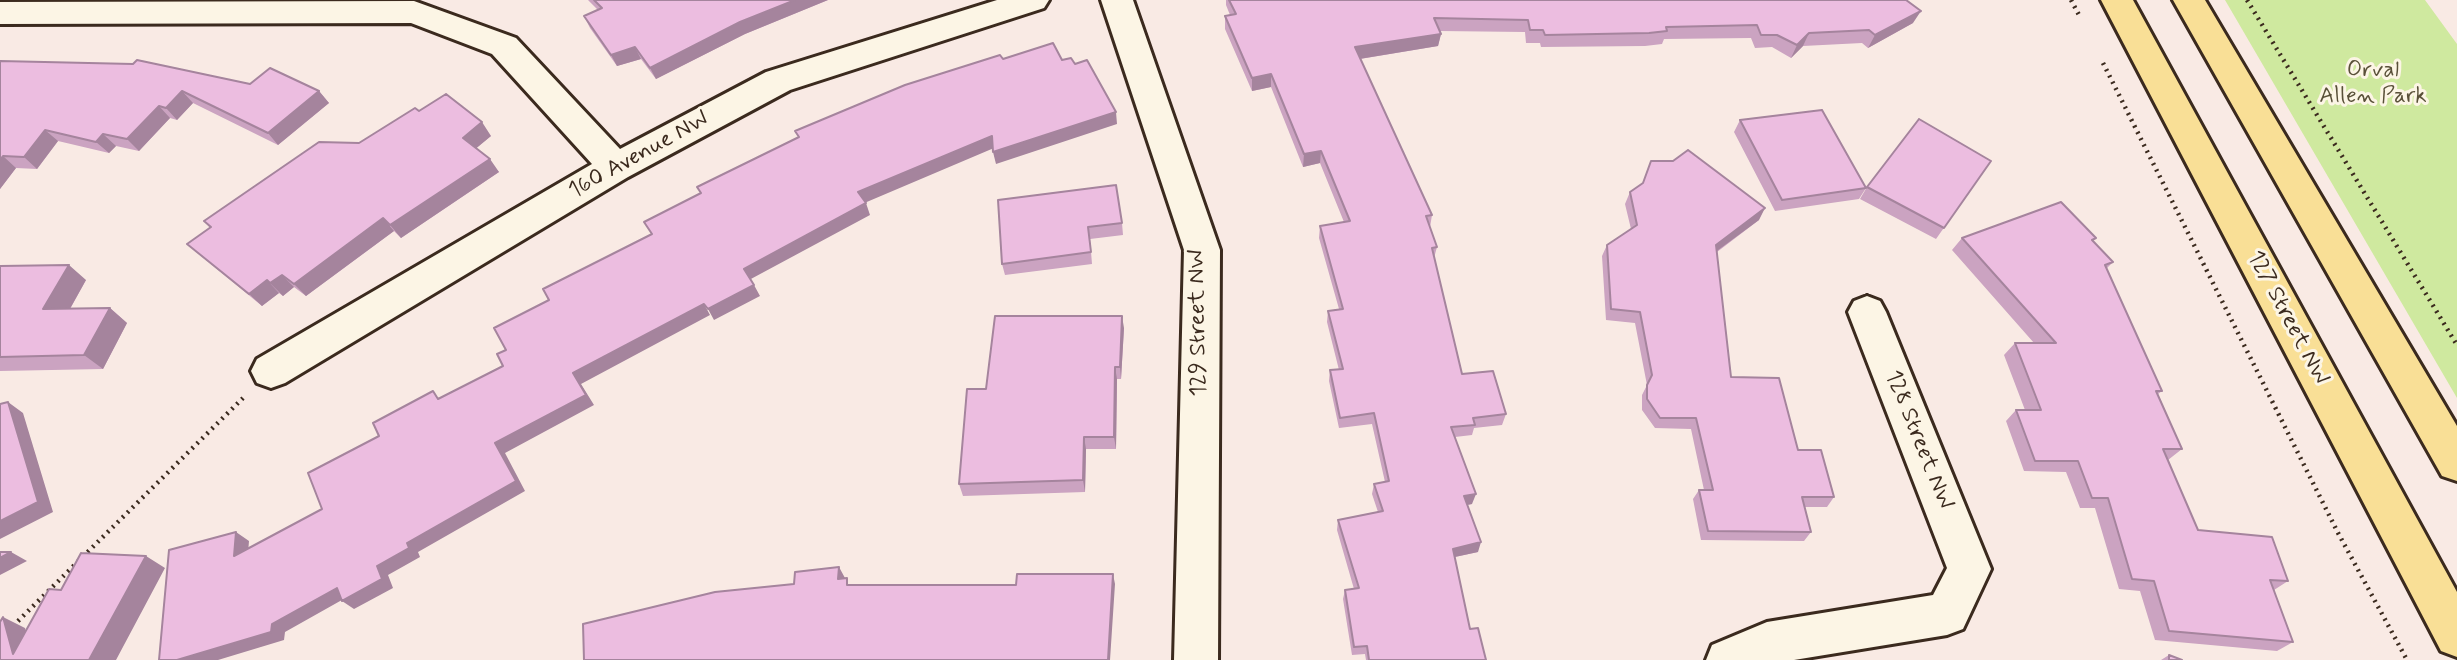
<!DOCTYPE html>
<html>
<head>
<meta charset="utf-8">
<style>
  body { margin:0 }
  canvas { display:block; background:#f9eae4 }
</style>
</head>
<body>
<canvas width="2457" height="660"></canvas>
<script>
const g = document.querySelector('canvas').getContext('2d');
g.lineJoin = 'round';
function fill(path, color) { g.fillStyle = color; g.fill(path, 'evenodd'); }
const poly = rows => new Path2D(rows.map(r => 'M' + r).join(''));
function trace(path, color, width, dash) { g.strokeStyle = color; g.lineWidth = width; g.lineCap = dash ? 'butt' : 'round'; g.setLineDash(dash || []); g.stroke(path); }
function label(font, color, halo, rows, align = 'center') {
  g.font = font + ' Mynerve,sans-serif'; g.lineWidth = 6; g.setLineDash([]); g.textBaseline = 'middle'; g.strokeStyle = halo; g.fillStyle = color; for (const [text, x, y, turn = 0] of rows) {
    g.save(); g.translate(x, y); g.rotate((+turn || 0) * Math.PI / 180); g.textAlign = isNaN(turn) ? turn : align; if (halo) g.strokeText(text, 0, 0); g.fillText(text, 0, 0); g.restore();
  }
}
fill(poly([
  [2225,0,2425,0,2457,44,2457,398]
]), '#cfe99f');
const minor = poly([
  [997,0,1049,0,1044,8,790,90,628,177,285,383,271,388,257,383,251,371,257,359,592,164,492,54,411,23,0,24,0,2,414,1,516,38,620,149,766,72,997,0],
  [1101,0,1133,0,1220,250,1218,660,1174,660,1184,250,1101,0],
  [1867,296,1880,301,1886,312,1991,569,1963,629,1947,635,1794,660,1706,660,1712,645,1767,622,1933,595,1947,568,1848,312,1854,301,1867,296]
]);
const major = poly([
  [2101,0,2133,0,2457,592,2457,657,2441,651,2101,0],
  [2173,0,2205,0,2457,426,2457,481,2442,476,2173,0]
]);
trace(minor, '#3b2a1e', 6);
trace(major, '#3b2a1e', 6);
trace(poly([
  [2071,0,2079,15],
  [2247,0,2457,345],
  [2103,63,2337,531,2407,660],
  [13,626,243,398]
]), '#3b2a1e', 4.5, [2, 5]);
fill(minor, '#fcf5e5');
fill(major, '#f9df96');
fill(poly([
  [588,0,828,0,745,34,656,79,641,59,617,66,590,28,584,16,598,10],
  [1226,0,1906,0,1913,23,1868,48,1862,43,1803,46,1791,58,1772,47,1755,48,1751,38,1664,39,1662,44,1645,46,1541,47,1540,43,1526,43,1525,32,1439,31,1441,34,1438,46,1360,59,1432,215,1430,227,1437,247,1434,258,1462,374,1506,414,1502,425,1474,428,1472,435,1455,437,1472,504,1467,505,1478,552,1455,557,1470,629,1486,660,1366,660,1365,654,1352,655,1343,599,1345,590,1354,589,1337,530,1338,520,1378,512,1372,494,1374,484,1385,482,1372,424,1339,428,1329,381,1330,370,1339,370,1327,322,1328,311,1339,309,1319,238,1320,226,1344,222,1320,163,1303,167,1271,87,1252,91,1225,29,1225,16,1230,15,1226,5],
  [0,61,319,91,329,103,278,145,193,103,177,120,170,118,139,151,116,146,109,153,58,141,37,169,16,168,0,189],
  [419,111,491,136,476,148,499,172,401,238,394,231,306,296,294,287,283,296,279,293,262,306,201,256,187,244,210,228,204,221,359,143],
  [1740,120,1866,188,1859,199,1775,211,1734,132],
  [1991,161,1936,239,1860,199,1867,187],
  [1630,192,1759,220,1717,252,1731,377,1798,450,1834,497,1827,507,1805,507,1811,532,1804,541,1701,540,1693,499,1699,490,1704,490,1691,429,1655,428,1642,410,1642,395,1647,385,1635,323,1606,320,1602,256,1607,245,1631,229,1625,204],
  [998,200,1122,223,1123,235,1090,239,1092,264,1005,275,1002,264],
  [1962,238,2093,241,2113,262,2106,269,2162,391,2158,394,2182,449,2168,460,2198,530,2288,581,2274,590,2293,642,2277,651,2155,640,2140,591,2119,589,2095,508,2080,508,2066,472,2024,471,2006,421,2016,410,2025,410,2004,355,2015,343,2034,343,1952,250],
  [0,266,86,280,70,309,110,308,127,323,103,369,0,371],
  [1124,328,1121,379,1117,379,1116,449,1086,449,1085,492,963,496,959,484,986,389],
  [2169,655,2182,660,2161,660]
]), '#cba3c1');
fill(poly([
  [795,0,828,0,745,34,656,79,650,68,740,22],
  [1921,11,1913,23,1868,48,1875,35],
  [1809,33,1803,46,1791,58,1797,45],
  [1441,34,1438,46,1353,60,1355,47],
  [635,47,641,59,617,66,611,55],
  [1271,74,1271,87,1252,91,1252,78],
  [182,91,193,103,177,120,166,108],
  [319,91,329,103,278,145,268,133],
  [159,106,170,118,139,151,127,139],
  [1116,112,1117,124,996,164,993,152],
  [482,122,491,136,473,151,463,138],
  [45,130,58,141,37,169,24,157],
  [103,134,116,146,109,153,96,142],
  [992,136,994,148,862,204,858,192],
  [1321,151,1320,163,1303,167,1304,154],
  [3,156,16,168,0,189,0,160],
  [490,159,499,172,401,238,390,225],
  [866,203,870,215,749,280,744,269],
  [1765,208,1759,220,1710,256,1716,245],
  [383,218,394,231,306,296,294,284],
  [69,265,86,280,62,323,43,309],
  [282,275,294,287,283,296,270,283],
  [267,280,279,293,262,306,249,294],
  [754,285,760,296,714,320,708,309],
  [704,304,710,315,581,384,594,405,505,453,525,491,418,552,420,557,388,575,393,588,354,609,342,601,377,566,407,543,495,443,573,373],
  [110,308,127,323,103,369,84,355],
  [1122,316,1124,328,1121,379,1120,367],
  [1115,367,1117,379,1116,449,1114,437],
  [8,402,23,413,53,512,0,539,0,521],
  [1084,437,1086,449,1085,492,1083,480],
  [1476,494,1472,504,1461,506,1464,496],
  [236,532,249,541,247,565,234,556],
  [1481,542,1478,552,1450,558,1453,549],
  [11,552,27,561,0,575,0,558],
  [146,556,165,568,116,660,89,660],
  [839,567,845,578,838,579],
  [1113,574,1115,584,1110,660,1108,660],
  [337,588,349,596,285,632,284,640,218,660,177,660],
  [3,617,25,628,34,660,13,654]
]), '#a5849d');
const building = poly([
  [594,0,795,0,740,22,650,68,635,47,611,55,584,16,602,8,594,0],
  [1229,0,1906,0,1921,11,1875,35,1869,30,1809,33,1797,45,1777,35,1761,35,1757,25,1666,27,1667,31,1649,33,1545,35,1543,30,1530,30,1528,20,1434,18,1441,34,1355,47,1432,215,1426,216,1437,247,1432,248,1462,374,1493,371,1506,414,1473,418,1475,425,1451,427,1476,494,1464,496,1481,542,1453,549,1470,629,1478,628,1486,660,1369,660,1367,646,1354,647,1345,590,1359,588,1338,520,1383,511,1374,484,1389,481,1374,413,1340,418,1330,370,1343,369,1328,311,1343,309,1320,226,1350,221,1321,151,1304,154,1271,74,1252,78,1225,16,1236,14,1229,0],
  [1053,43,1062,60,1071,58,1075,64,1087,60,1116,112,993,152,992,136,858,192,866,203,744,269,754,285,708,309,704,304,573,373,586,395,495,443,516,481,407,543,409,548,377,566,382,579,342,601,337,588,272,624,271,632,177,660,159,660,169,550,236,532,234,556,322,509,308,473,379,436,373,423,433,391,438,399,503,366,497,354,506,350,494,328,549,300,543,289,652,234,644,222,701,193,697,187,799,137,795,131,905,85,1000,55,1003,59,1053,43],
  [137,60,250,84,270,68,319,91,268,133,182,91,166,108,159,106,127,139,103,134,96,142,45,130,24,157,3,156,0,160,0,61,133,64,137,60],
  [446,94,482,122,463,138,490,159,390,225,383,218,294,284,282,275,270,283,267,280,249,294,187,244,211,227,204,221,319,142,359,143,415,108,419,111,446,94],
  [1822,110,1866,188,1782,200,1740,120,1822,110],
  [1919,119,1991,161,1944,228,1867,187,1919,119],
  [1688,150,1765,208,1716,245,1731,377,1779,378,1798,450,1821,450,1834,497,1802,497,1811,532,1708,531,1699,490,1713,490,1696,418,1660,418,1647,399,1647,385,1652,375,1640,312,1611,309,1607,245,1637,225,1630,192,1643,183,1651,161,1673,161,1688,150],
  [1116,185,1122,223,1088,227,1091,252,1002,264,998,200,1116,185],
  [2061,202,2096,238,2092,240,2113,262,2105,265,2162,391,2156,391,2182,449,2163,449,2198,530,2272,537,2288,581,2270,580,2293,642,2169,631,2154,581,2132,579,2108,498,2092,498,2078,461,2035,461,2016,410,2041,410,2015,343,2056,343,1962,238,2061,202],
  [69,265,43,309,110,308,84,355,0,357,0,266,69,265],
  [995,316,1122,316,1120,367,1115,367,1114,437,1084,437,1083,480,959,484,967,389,986,389,995,316],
  [8,402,38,502,0,521,0,404,8,402],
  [0,552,11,552,0,558,0,552],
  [81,553,146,556,89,660,0,660,0,622,3,617,13,654,49,589,61,590,81,553],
  [839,567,838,579,847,578,847,585,1016,585,1017,574,1113,574,1108,660,584,660,583,624,715,592,794,584,795,572,839,567],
  [2169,655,2182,660,2169,660,2169,655]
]);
fill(building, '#ecbde0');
trace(building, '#a5849d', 2);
label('23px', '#595038', '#fcf5e5', [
  ["Orval",2373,71],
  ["Allen Park",2373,97]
]);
label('23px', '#3b2a1e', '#fcf5e5', [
  ["160 Avenue NW",639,156,-29],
  ["127 Street NW",2287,318,62],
  ["129 Street NW",1199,323,-91],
  ["128 Street NW",1918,440,68]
]);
</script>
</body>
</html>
